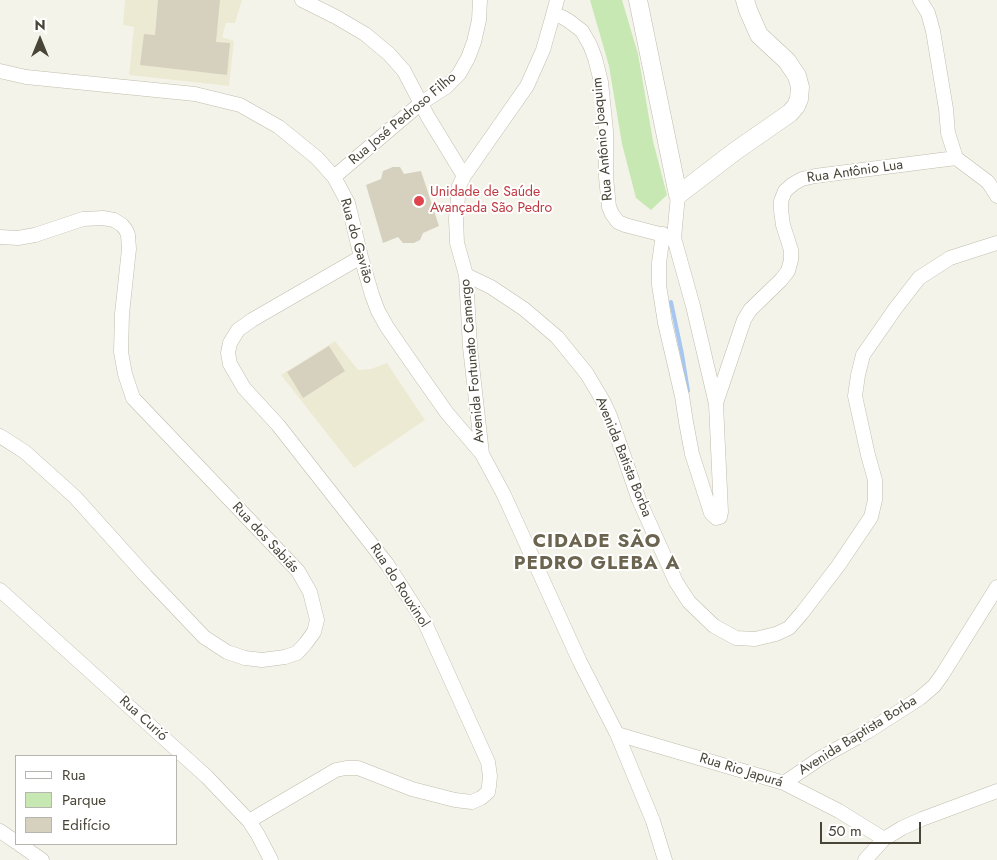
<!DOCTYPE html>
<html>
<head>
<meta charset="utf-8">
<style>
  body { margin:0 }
  #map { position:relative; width:997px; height:860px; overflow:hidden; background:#f4f3e9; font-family:Jost,sans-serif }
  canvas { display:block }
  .legend { position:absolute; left:15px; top:755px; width:162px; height:90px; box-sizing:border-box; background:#fff; border:1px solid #b6b5af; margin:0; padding:6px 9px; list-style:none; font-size:15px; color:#484538 }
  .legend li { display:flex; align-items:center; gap:10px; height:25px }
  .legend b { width:25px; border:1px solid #b6b5af }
  .north { position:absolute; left:15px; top:15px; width:50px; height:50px; -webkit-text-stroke:4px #fff; paint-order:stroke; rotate:0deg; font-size:14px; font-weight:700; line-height:20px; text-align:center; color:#484538 }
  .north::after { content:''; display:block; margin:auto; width:18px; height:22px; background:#484538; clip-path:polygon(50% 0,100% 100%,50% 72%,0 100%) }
  .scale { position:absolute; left:820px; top:822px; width:101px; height:22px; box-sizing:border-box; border:2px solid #484538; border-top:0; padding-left:6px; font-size:15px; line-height:18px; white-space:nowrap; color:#484538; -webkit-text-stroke:4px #fff; paint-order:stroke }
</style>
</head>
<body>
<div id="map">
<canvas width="997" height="860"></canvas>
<ul class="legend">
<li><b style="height:6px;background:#fff"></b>Rua</li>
<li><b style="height:14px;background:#c7e8b3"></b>Parque</li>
<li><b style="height:14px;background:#d6d1bf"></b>Edifício</li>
</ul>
<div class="north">N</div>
<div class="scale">50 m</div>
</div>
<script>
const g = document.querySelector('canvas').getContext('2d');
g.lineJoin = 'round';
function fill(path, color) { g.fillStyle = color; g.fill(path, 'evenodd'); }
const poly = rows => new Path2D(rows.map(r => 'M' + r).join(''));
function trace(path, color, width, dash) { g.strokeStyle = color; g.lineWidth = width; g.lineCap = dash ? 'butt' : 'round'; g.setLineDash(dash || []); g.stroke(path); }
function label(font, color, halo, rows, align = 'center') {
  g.font = font + ' Jost,sans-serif'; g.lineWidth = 4; g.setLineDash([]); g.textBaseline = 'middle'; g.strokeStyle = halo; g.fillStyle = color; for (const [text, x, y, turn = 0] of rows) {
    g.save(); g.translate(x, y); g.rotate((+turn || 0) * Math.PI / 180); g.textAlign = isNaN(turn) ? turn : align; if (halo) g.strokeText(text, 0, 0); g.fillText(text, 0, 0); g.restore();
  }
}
fill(poly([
  [125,0,242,0,235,23,226,23,222,37,234,41,229,86,129,75,134,27,123,25],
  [335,341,358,370,371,369,387,363,425,420,354,468,281,375]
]), '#edead4');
fill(poly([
  [590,0,622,0,638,54,653,141,667,195,651,210,636,198,622,144,609,66]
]), '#c7e8b3');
trace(poly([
  [671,302,682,354,688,391]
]), '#a7c6f0', 4);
fill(poly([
  [158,0,220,0,216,42,230,43,227,75,140,65,144,34,155,35],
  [393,167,400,167,404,174,421,171,439,226,423,233,420,240,414,243,403,243,398,237,383,243,366,185,381,179,383,171],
  [329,346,345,371,303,398,287,372]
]), '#d6d1bf');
const minor = poly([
  [302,0,336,17,365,34,389,54,404,71,428,117,464,176],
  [557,0,553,15,543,50,527,86,464,176,459,186,456,219,457,243,466,275,470,347,482,454,504,495,580,662,617,734,653,821,665,860],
  [920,0,928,13,933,31,946,109,948,133,956,158,988,182,997,196],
  [553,15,562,17,569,21,582,31,590,45,595,58,601,82,606,131,606,177,609,207,612,214,618,222,625,225,671,237],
  [0,71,26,77,195,94,240,105,279,127,317,158,334,177,348,203,361,257,372,295,378,311,387,327,416,369,447,413,482,454],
  [334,177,421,103,446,87,459,74,468,58,474,42,479,20,480,0],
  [663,234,659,263,659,285,665,323,682,396,686,422,692,454,711,513,716,518,720,517,721,512,716,404,693,306,674,238,678,195],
  [0,237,18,238,35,235,83,219,103,218,114,220,122,225,126,230,128,235,129,249,122,314,121,352,125,374,133,398,298,571,310,592,317,620,314,632,306,643,297,653,285,657,262,660,245,658,227,652,204,637,146,576,75,497,25,452,0,436],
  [466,275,491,287,524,309,557,337,587,374,603,401,610,416,639,500,676,582,689,602,714,626,736,638,755,639,776,634,789,628,802,613,838,566,871,517,875,500,875,480,868,455,855,396,858,375,863,355,895,309,919,278,950,258,997,243],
  [716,403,744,320,750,310,781,280,788,271,791,260,791,250,783,225,781,210,781,201,785,191,793,184,802,179,815,176,956,158],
  [0,590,207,777,249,821,258,835,271,860],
  [617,734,784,783,839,811,884,839],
  [784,783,822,757,867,732,920,698,934,686,942,675,997,587],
  [249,821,336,770,346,768,358,768,412,789,455,800,472,802,481,798,488,792,489,786,490,776,488,762,425,623,387,564,278,425,244,388,230,364,228,353,230,343,238,330,252,320,361,257],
  [0,831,16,842],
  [19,844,42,860],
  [865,860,884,839,902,828,922,819,997,791]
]);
const tertiary = poly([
  [638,0,678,195,734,152,790,113,796,106,799,99,800,87,797,76,787,61,759,35,748,10,745,0]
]);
trace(minor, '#c0bdac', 15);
trace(tertiary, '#c0bdac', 19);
trace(minor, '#fff', 14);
trace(tertiary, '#fff', 18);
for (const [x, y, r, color] of [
  [419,201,6,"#e0444e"]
]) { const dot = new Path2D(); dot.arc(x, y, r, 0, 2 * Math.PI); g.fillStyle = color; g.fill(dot); trace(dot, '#fff', 2); }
label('14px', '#484538', '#fff', [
  ["Rua José Pedroso Filho",403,119,-40],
  ["Rua Antônio Joaquim",603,139,-95],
  ["Rua Antônio Lua",855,172,-8],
  ["Rua do Gavião",356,241,74],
  ["Avenida Fortunato Camargo",473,361,-95],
  ["Avenida Batista Borba",623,457,68],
  ["Rua dos Sabiás",265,538,47],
  ["Rua do Rouxinol",399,586,57],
  ["Rua Curió",143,719,42],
  ["Avenida Baptista Borba",858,736,-32],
  ["Rua Rio Japurá",741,771,17]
]);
label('14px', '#be3a42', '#fff', [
  ["Unidade de Saúde",430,193],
  ["Avançada São Pedro",430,209]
], 'left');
g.letterSpacing = '1px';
label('bold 19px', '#6b644f', '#fff', [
  ["CIDADE SÃO",597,542],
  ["PEDRO GLEBA A",597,564]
]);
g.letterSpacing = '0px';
</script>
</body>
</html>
